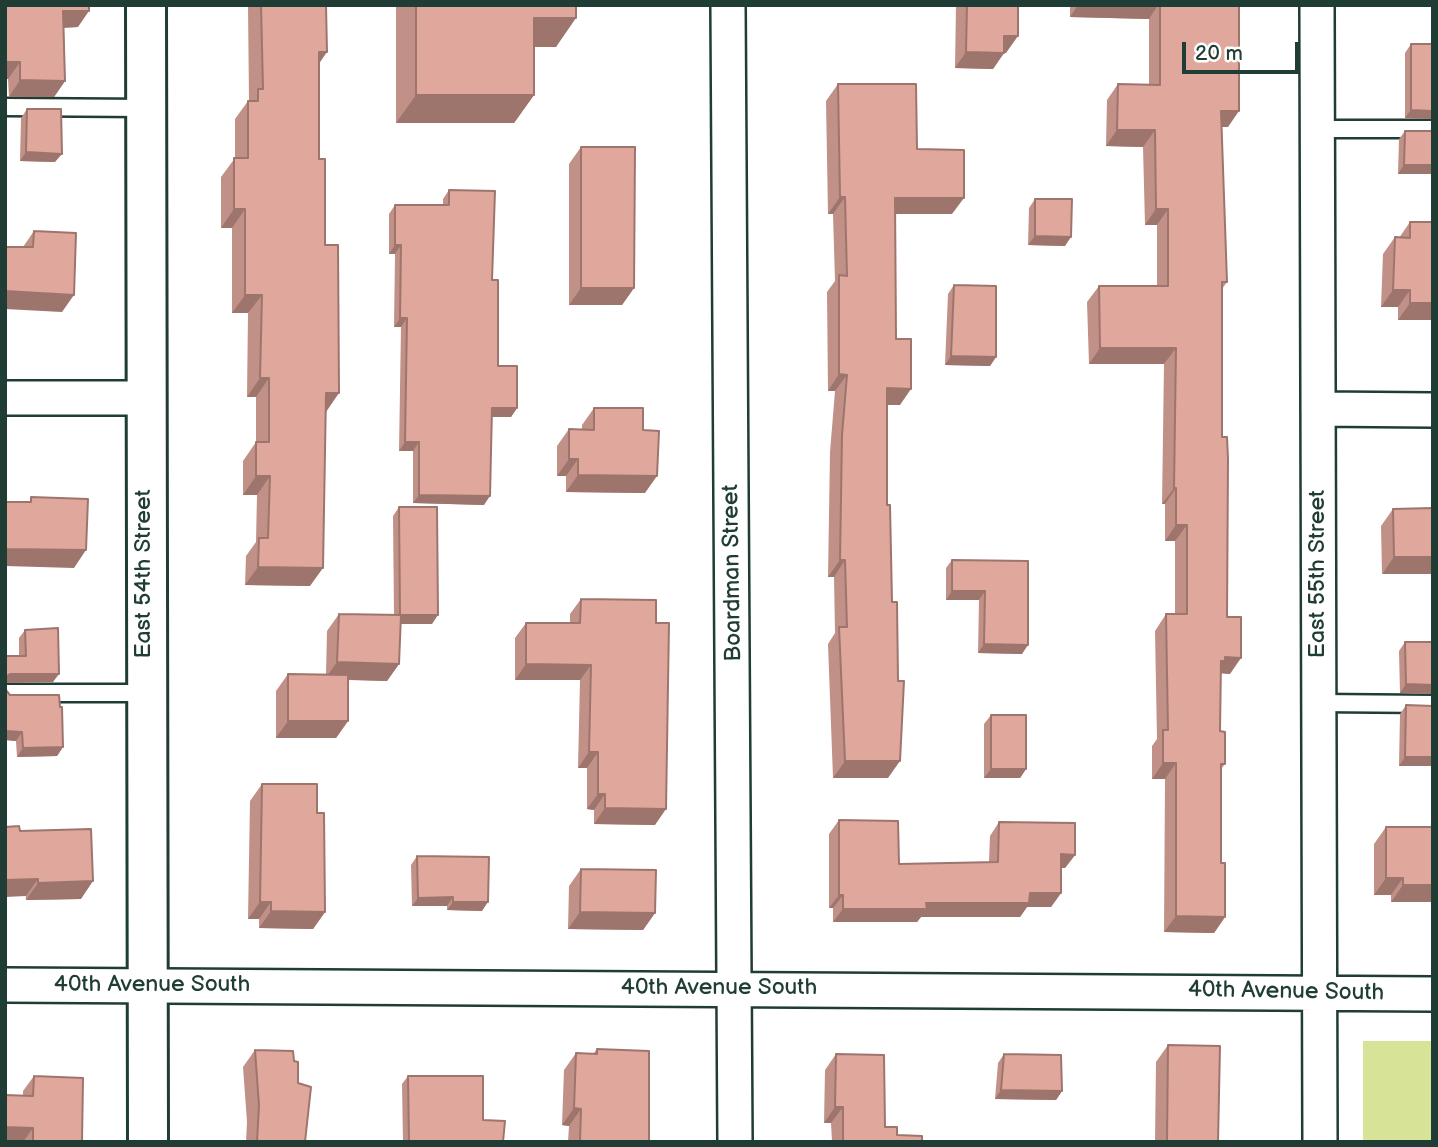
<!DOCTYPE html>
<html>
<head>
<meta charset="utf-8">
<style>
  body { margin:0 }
  #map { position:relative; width:1438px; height:1147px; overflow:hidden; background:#fff; font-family:"Balsamiq Sans",sans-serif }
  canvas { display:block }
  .frame { position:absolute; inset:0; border:7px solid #1f3d34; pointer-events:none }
  .scale { position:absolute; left:1182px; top:42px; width:117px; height:32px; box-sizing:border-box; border:4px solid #1f3d34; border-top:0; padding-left:9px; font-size:21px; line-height:24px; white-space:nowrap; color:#1f3d34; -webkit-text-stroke:5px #fff; paint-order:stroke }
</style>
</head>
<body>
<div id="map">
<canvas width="1438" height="1147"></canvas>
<div class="frame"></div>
<div class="scale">20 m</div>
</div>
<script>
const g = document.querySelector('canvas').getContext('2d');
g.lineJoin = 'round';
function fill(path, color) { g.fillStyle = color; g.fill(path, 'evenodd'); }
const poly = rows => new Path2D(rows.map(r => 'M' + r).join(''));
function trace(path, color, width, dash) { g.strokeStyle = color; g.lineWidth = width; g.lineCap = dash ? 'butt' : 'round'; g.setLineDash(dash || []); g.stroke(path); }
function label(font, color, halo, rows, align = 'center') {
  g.font = font + ' "Balsamiq Sans",sans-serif'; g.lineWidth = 6; g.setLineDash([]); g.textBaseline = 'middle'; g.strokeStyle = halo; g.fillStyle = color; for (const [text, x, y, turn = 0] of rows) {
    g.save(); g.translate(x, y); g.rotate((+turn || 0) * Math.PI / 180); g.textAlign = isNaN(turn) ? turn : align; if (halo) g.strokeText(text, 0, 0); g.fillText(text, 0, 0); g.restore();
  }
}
fill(poly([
  [1363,1041,1433,1041,1433,1142,1363,1142]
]), '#d7e497');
const service = poly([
  [5,107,147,108],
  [1316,129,1433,129],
  [5,693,145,693],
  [1318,703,1433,704]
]);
const minor = poly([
  [728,5,735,1142],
  [1317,5,1320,1142],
  [5,398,144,398],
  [1318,409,1433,410],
  [5,985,1433,994]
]);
const tertiary = poly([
  [146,5,148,1142]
]);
trace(service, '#1f3d34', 21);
trace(minor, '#1f3d34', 38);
trace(tertiary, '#1f3d34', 44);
trace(service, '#fff', 16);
trace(minor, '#fff', 33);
trace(tertiary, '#fff', 38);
fill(poly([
  [5,5,78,27,64,28,65,81,54,97,9,97,8,79,5,79],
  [248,5,326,5,319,63,319,159,326,412,310,586,245,585,246,556,256,542,257,495,243,495,243,461,256,442,256,397,247,397,248,313,232,313,232,228,221,228,221,177,235,158,235,119,248,101,249,101],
  [396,5,576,5,556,47,534,47,534,95,514,123,396,123],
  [956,5,1018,5,1006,53,1004,53,993,69,955,68],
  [1070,5,1239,5,1228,127,1222,127,1227,282,1222,289,1222,437,1230,674,1221,673,1220,731,1225,764,1221,769,1221,863,1225,917,1214,933,1164,932,1165,779,1152,779,1152,746,1157,739,1155,631,1166,614,1175,614,1175,541,1165,541,1165,504,1162,504,1164,364,1089,364,1087,302,1099,286,1157,286,1157,225,1145,225,1143,147,1106,146,1107,100,1118,84,1149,85,1149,19,1070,17],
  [1411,44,1433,119,1405,118,1405,53],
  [838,84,917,149,952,214,895,214,896,339,900,405,887,405,888,778,833,778,828,644,835,633,834,577,828,577,830,452,835,391,828,391,827,292,835,281,833,214,828,214,826,101],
  [27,109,55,162,20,161,21,118],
  [1405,131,1433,174,1398,174,1399,139],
  [581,147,634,288,622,305,569,305,569,164],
  [449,190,492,280,498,366,517,408,511,417,492,417,484,505,413,503,413,451,399,451,401,327,394,327,395,254,389,254,389,214,395,205,443,205,443,199],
  [1035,199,1065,246,1028,245,1029,208],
  [1410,222,1433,320,1398,320,1398,307,1381,307,1383,254,1395,237,1399,238],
  [34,231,62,312,23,247],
  [954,285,996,357,990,366,945,365,948,294],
  [594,408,643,430,645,493,566,492,566,476,557,476,557,446,569,429,582,429,582,425],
  [399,507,432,624,400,624,399,664,387,681,348,680,348,721,336,738,276,738,276,691,288,674,326,674,327,631,339,614,394,615,393,516],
  [1433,508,1382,574,1381,526,1393,509],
  [952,560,1028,561,1022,654,978,653,979,600,946,600,946,568],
  [581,599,655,825,594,824,594,810,587,809,587,768,578,768,580,680,515,680,515,638,526,623,570,623,570,614],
  [25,630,53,682,5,683,5,656,19,656,19,638],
  [1405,642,1433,694,1400,693,1399,651],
  [5,689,10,695,60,707,63,747,57,756,17,757,16,741,5,740],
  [1406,705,1433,766,1399,766,1400,714],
  [991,715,1026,769,1020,778,984,778,984,724],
  [262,784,317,813,325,912,313,929,259,928,259,919,248,919,250,801],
  [839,820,899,864,989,862,990,836,999,822,1075,855,1065,868,1061,868,1061,893,1051,907,1027,907,1020,917,921,917,917,922,833,922,833,908,829,908,829,834],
  [1386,827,1433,902,1391,902,1391,895,1374,895,1374,844],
  [20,831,81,899,26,900],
  [417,856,482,911,447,910,447,906,412,906,411,865],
  [581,869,655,913,643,930,568,929,569,886],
  [1168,1045,1218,1142,1155,1142,1156,1062],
  [597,1049,649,1142,568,1142,569,1126,562,1125,564,1070,576,1053,593,1054],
  [255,1050,298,1083,305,1142,246,1142,247,1122,243,1067],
  [836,1054,885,1127,897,1135,922,1142,832,1142,831,1123,824,1123,825,1070],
  [1004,1054,1062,1091,1056,1100,995,1099,998,1063],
  [34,1076,82,1142,5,1142,23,1096,23,1091],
  [408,1076,483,1120,503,1142,403,1142,402,1084]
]), '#c19086');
fill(poly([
  [1078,5,1158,5,1149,19,1070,17],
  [63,11,89,11,78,27,52,28],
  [534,18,576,18,556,47,513,47],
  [1004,36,1018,36,1006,53,993,52],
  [319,52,327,52,314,71],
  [966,52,1004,53,993,69,955,68],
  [5,62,20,62,8,79,5,79],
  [20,80,65,81,54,97,9,97],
  [416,95,534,95,514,123,396,123],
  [1411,110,1433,111,1433,119,1405,118],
  [1221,111,1239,111,1228,127,1210,127],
  [1117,130,1155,130,1143,147,1106,146],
  [26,152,62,154,55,162,20,161],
  [1404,165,1433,165,1433,174,1398,174],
  [840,197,845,197,833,214,828,214],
  [895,198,964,198,952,214,883,214],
  [234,209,245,209,232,228,221,228],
  [1156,209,1168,209,1157,225,1145,225],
  [1035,236,1071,237,1065,246,1028,245],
  [395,245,401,245,395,254,389,254],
  [581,288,634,288,622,305,569,305],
  [1393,290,1410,290,1398,307,1381,307],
  [5,291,74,295,62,312,5,309],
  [245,295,262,295,248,313,232,313],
  [1410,303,1433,303,1433,320,1398,320],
  [400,318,407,318,401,327,394,327],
  [1100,348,1176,348,1164,364,1089,364],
  [951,356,996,357,990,366,945,365],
  [839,374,847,375,835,391,828,391],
  [260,378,269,378,256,397,247,397],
  [887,388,911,389,900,405,876,405],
  [326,393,339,393,326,412],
  [492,408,517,408,511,417,486,417],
  [405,442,419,442,413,451,399,451],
  [569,459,578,459,566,476,557,476],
  [578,475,657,476,645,493,566,492],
  [256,476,270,476,257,495,243,495],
  [1174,488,1176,488,1165,504,1162,504],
  [419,495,490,496,484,505,413,503],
  [1176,525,1187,525,1175,541,1165,541],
  [5,549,86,550,74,568,5,566],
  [1394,557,1433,557,1433,574,1382,574],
  [840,560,845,560,834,577,828,577],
  [258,567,323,568,310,586,245,585],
  [952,591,985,591,979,600,946,600],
  [400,615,438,615,432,624,394,624],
  [984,644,1028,645,1022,654,978,653],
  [1225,657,1241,658,1230,674,1217,673,1221,661],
  [337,662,399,664,387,681,325,679],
  [526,664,591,665,580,680,515,680],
  [10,674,59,674,53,682,5,683,5,677],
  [1406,684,1433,685,1433,694,1400,693],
  [288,721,348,721,336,738,276,738],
  [5,731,22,732,16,741,5,740],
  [63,747,57,756,17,757,23,748],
  [589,752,598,752,587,768,578,768],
  [1405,757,1433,757,1433,766,1399,766],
  [845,761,900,761,888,778,833,778],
  [1163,763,1176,763,1165,779,1152,779],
  [991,769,1026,769,1020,778,984,778],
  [598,794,605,794,594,810,587,809],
  [605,808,666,809,655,825,594,824],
  [1061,854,1075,855,1065,868,1051,868],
  [1386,878,1403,878,1391,895,1374,895],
  [38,879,26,896,5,897,5,880],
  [93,881,81,899,26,900,38,883],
  [1403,885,1433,885,1433,902,1391,902],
  [1030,893,1061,893,1051,907,1027,907,1020,917,921,917,917,922,833,922,843,909,926,903],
  [839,895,843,895,833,908,829,908],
  [453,897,447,906,412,906,418,898],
  [260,902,271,902,259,919,248,919],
  [453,902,488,902,482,911,447,910],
  [271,911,325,912,313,929,259,928],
  [580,912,655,913,643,930,568,929],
  [1176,916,1225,917,1214,933,1164,932],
  [1001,1090,1062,1091,1056,1100,995,1099],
  [835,1107,843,1107,831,1123,824,1123],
  [574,1108,581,1109,569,1126,562,1125],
  [5,1127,33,1128,23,1142,5,1142]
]), '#9d756d');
const building = poly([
  [5,5,89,5,89,11,63,11,65,81,20,80,20,62,5,62,5,5],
  [261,5,326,5,327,52,319,52,319,159,325,159,325,245,338,245,339,393,326,393,323,568,258,567,259,538,268,538,270,476,256,476,256,442,269,442,269,378,260,378,262,295,245,295,245,209,234,209,234,158,248,158,248,101,258,101,258,89,263,89,261,5],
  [416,5,576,5,576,18,534,18,534,95,416,95,416,5],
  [967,5,1018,5,1018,36,1004,36,1004,53,966,52,967,5],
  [1160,5,1239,5,1239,111,1221,111,1227,282,1222,282,1222,437,1227,437,1228,459,1227,617,1241,617,1241,658,1225,657,1225,661,1221,661,1220,731,1225,732,1225,764,1221,764,1221,863,1225,863,1225,917,1176,916,1176,763,1163,763,1163,730,1168,730,1166,614,1187,614,1187,525,1176,525,1176,488,1174,488,1176,348,1100,348,1099,286,1168,286,1168,209,1156,209,1155,130,1117,130,1118,84,1160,85,1160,5],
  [1411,44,1433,44,1433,111,1411,110,1411,44],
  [838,84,916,84,917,149,964,150,964,198,895,198,896,339,911,339,911,389,887,388,887,505,890,505,892,602,897,602,898,681,904,681,900,761,845,761,839,627,847,627,845,560,840,560,842,435,847,375,839,374,839,275,847,276,845,197,840,197,838,84],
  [27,109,61,109,62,154,26,152,27,109],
  [1405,131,1433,131,1433,165,1404,165,1405,131],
  [581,147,635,147,634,288,581,288,581,147],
  [449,190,495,191,492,280,498,280,498,366,517,366,517,408,492,408,490,496,419,495,419,442,405,442,407,318,400,318,401,245,395,245,395,205,449,205,449,190],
  [1035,199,1072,199,1071,237,1035,236,1035,199],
  [1410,222,1433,222,1433,303,1410,303,1410,290,1393,290,1395,237,1410,238,1410,222],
  [34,231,76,233,74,295,5,291,5,247,33,247,34,231],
  [954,285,996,286,996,357,951,356,954,285],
  [594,408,643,408,643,430,659,431,657,476,578,475,578,459,569,459,569,429,594,430,594,408],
  [31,497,88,499,86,550,5,549,5,502,31,502,31,497],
  [399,507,437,507,438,615,400,615,399,507],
  [1433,508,1433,557,1394,557,1393,509,1433,508],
  [952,560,1028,561,1028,645,984,644,985,591,952,591,952,560],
  [581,599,656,600,656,623,669,623,666,809,605,808,605,794,598,794,598,752,589,752,591,665,526,664,526,623,580,623,581,599],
  [339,614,401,615,399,664,337,662,339,614],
  [58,628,59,674,10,674,5,677,5,656,26,656,25,630,58,628],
  [1405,642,1433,642,1433,685,1406,684,1405,642],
  [288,674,348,675,348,721,288,721,288,674],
  [5,689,10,695,59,695,60,707,62,707,63,747,23,748,22,732,5,731,5,689],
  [1406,705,1433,706,1433,757,1405,757,1406,705],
  [991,715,1026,715,1026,769,991,769,991,715],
  [262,784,317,784,317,813,324,813,325,912,271,911,271,902,260,902,262,784],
  [839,820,898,821,899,864,998,862,999,822,1075,823,1075,855,1061,854,1061,893,1030,893,1029,903,926,903,927,909,843,909,843,895,839,895,839,820],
  [19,826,20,831,91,829,93,881,38,883,38,879,5,880,5,827,19,826],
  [1386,827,1433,827,1433,885,1403,885,1403,878,1386,878,1386,827],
  [417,856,489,857,488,902,453,902,453,897,418,898,417,856],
  [581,869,656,870,655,913,580,912,581,869],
  [1168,1045,1220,1046,1218,1142,1167,1142,1168,1045],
  [597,1049,649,1051,649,1142,580,1142,581,1109,574,1108,576,1053,597,1054,597,1049],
  [255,1050,293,1051,294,1061,298,1062,298,1083,311,1087,305,1142,257,1142,259,1105,255,1050],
  [836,1054,884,1055,885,1127,897,1127,897,1135,922,1136,922,1142,843,1142,843,1107,835,1107,836,1054],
  [1004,1054,1061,1055,1062,1091,1001,1090,1004,1054],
  [34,1076,83,1078,82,1142,33,1142,33,1128,5,1127,5,1095,33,1096,34,1076],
  [408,1076,483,1076,483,1120,505,1121,503,1142,409,1142,408,1076]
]);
fill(building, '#e0a79c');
trace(building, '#9d756d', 2);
label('23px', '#1f3d34', '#fff', [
  ["Boardman Street",733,573,-91],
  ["East 54th Street",144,574,-90],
  ["East 55th Street",1318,574,-90],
  ["40th Avenue South",152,985],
  ["40th Avenue South",719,988],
  ["40th Avenue South",1286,992,1]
]);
</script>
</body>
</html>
